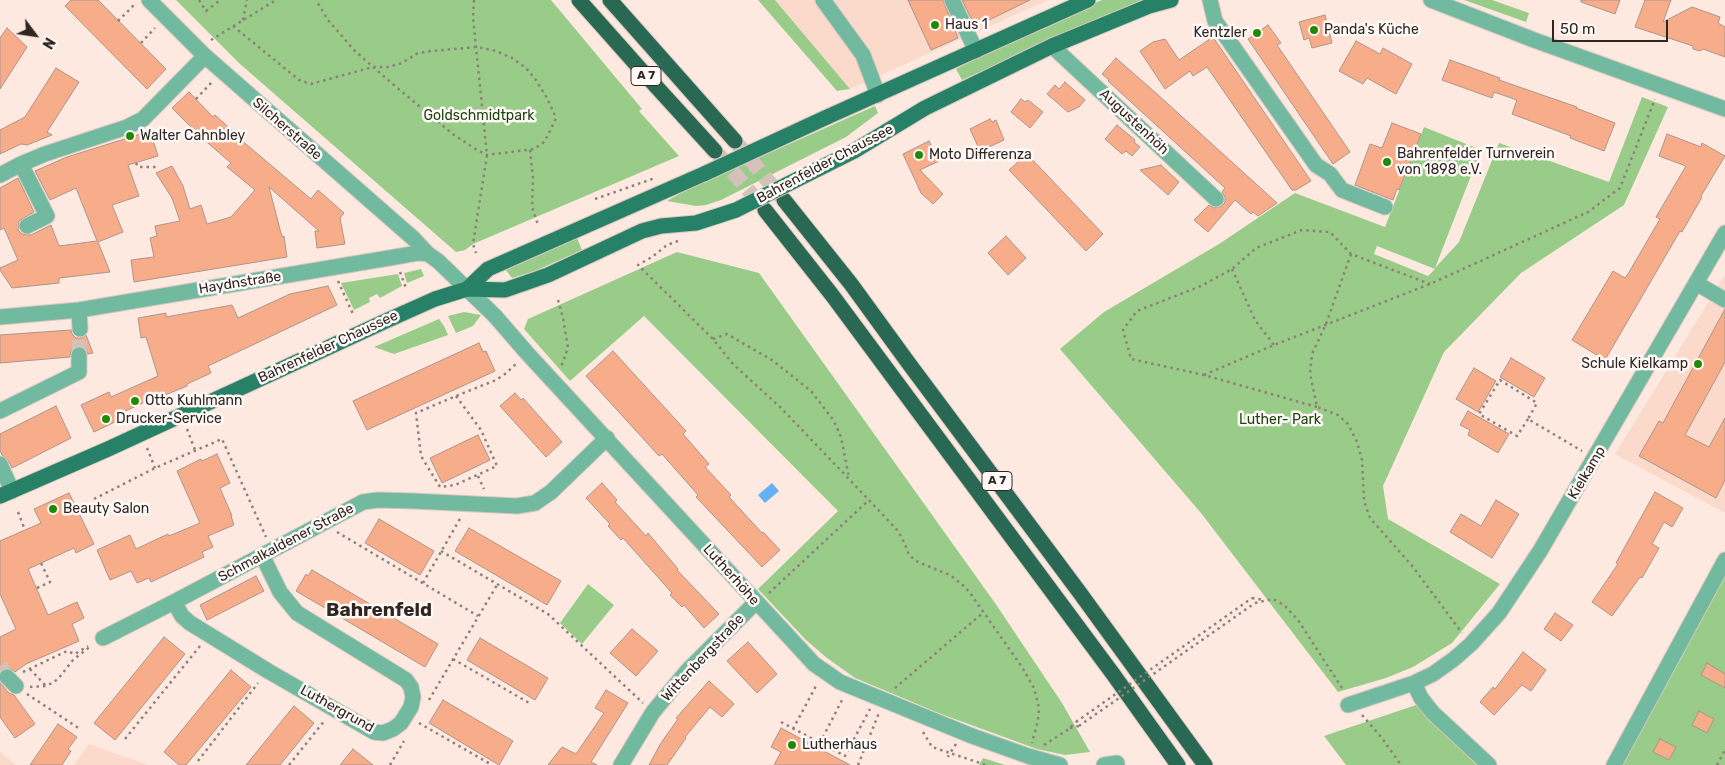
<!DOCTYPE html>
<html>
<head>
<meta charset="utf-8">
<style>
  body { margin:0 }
  #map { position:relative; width:1725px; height:765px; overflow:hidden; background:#fde9e0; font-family:Rubik,sans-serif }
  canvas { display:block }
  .north { position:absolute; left:10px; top:10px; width:50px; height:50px; -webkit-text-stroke:4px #fffaf8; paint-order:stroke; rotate:121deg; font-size:14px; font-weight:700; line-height:20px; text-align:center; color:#2f2622 }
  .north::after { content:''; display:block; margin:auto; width:18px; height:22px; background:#2f2622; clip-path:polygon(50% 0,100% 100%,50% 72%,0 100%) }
  .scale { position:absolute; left:1552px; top:20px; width:116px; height:22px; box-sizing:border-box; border:2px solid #2f2622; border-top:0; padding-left:6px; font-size:15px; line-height:18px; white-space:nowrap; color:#2f2622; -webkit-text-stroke:4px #fffaf8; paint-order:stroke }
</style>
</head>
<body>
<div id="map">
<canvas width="1725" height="765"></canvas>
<div class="north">N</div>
<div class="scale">50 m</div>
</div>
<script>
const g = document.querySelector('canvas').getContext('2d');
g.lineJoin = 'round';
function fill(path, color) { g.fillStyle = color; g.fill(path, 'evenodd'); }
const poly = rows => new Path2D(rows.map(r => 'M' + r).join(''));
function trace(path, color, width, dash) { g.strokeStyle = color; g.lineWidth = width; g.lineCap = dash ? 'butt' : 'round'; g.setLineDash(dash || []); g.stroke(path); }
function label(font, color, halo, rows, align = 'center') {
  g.font = font + ' Rubik,sans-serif'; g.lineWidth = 5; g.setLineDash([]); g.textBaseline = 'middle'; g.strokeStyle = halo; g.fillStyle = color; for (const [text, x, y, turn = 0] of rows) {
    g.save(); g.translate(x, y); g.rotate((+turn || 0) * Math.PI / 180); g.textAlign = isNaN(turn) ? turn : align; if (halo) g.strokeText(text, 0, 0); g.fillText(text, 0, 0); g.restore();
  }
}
fill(poly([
  [775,0,1048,0,850,89],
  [1725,275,1725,513,1615,454],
  [89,744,148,765,74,765],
  [0,752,16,765,0,765]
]), '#fbdacc');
fill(poly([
  [176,0,551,0,642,109,639,111,679,156,473,244,465,250,456,252,240,64],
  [758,0,775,0,850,89,837,91],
  [1102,0,1141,0,962,80,956,69,1029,32],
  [1464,0,1492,0,1529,13,1526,22],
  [1642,97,1668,107,1624,205,1521,273,1444,352,1383,486,1388,519,1500,584,1452,643,1413,667,1386,678,1338,692,1201,513,1060,349,1104,312,1219,244,1295,193,1385,227,1424,127,1481,150,1435,268,1459,242,1499,143,1609,182],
  [1377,246,1435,269,1428,276,1374,254],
  [875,106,878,113,846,137,721,200,706,205,696,206,667,201,688,189],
  [577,238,582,250,535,271,512,278,505,269],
  [677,252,759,273,995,603,1062,703,1090,752,1065,755,1037,749,941,714,855,678,827,658,806,640,758,589,838,511,644,316,570,381,524,329,528,319],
  [421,269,424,276,407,283,404,273],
  [398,274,402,286,380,298,377,294,369,298,370,302,354,310,341,283],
  [464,312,481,315,473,326,456,333,448,316],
  [439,319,444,326,448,335,394,354,374,347],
  [1725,561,1725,765,1607,765],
  [588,584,614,605,582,644,560,623],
  [1416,705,1482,765,1346,765,1324,736],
  [983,758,1005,765,979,765]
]), '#98cc88');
fill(poly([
  [772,483,779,491,765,503,758,495]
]), '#64b1f5');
const building = poly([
  [71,0,98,0,166,69,147,89,65,6,71,0],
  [908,0,943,0,958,38,931,50,908,0],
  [962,0,1030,0,989,20,988,18,974,24,962,0],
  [1581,0,1620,0,1615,14,1581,2,1581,0],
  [1645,0,1671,0,1663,22,1692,7,1720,17,1718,23,1725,27,1725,57,1703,49,1700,51,1693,49,1693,46,1635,27,1645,0],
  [1325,15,1332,43,1312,48,1309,38,1304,40,1299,22,1325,15],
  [1268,25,1281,43,1277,45,1350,152,1333,164,1248,39,1268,25],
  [7,28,27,47,0,89,0,38,7,28],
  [1213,37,1311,181,1296,190,1292,190,1207,67,1193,76,1190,71,1165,89,1140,51,1153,42,1165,39,1179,60,1213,37],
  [1356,41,1380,54,1383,48,1412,64,1396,94,1367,78,1363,84,1339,71,1356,41],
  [1116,58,1157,94,1277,203,1258,216,1253,212,1251,214,1235,200,1208,232,1194,220,1209,205,1214,208,1222,206,1225,202,1225,197,1222,192,1225,188,1108,81,1109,80,1102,74,1116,58],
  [1450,60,1500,78,1499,80,1577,107,1576,108,1615,123,1604,151,1570,138,1571,136,1512,114,1517,100,1494,92,1492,98,1442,80,1450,60],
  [56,68,79,82,47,132,52,135,27,145,21,144,0,154,0,130,25,117,56,68],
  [1065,82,1085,100,1079,107,1068,112,1047,94,1055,85,1059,89,1065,82],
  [189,92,213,117,215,115,235,133,234,134,311,199,318,190,344,213,340,218,345,244,317,248,315,231,319,231,269,187,282,237,284,236,287,257,134,282,131,260,154,257,150,238,157,236,155,226,180,221,172,198,156,173,172,166,183,186,190,209,201,205,207,224,231,217,255,190,227,167,231,163,201,137,172,108,189,92],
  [1021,99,1025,102,1028,100,1043,112,1030,128,1011,112,1021,99],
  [990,119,992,122,996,120,1004,140,980,151,970,129,990,119],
  [1392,123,1421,134,1399,190,1397,189,1393,200,1355,185,1370,144,1382,148,1392,123],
  [1117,125,1135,140,1134,142,1140,147,1132,156,1126,151,1122,154,1105,139,1117,125],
  [150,131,158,156,128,165,139,196,112,205,123,232,98,242,110,272,59,278,59,283,12,288,0,270,0,268,18,260,4,228,0,230,0,188,18,178,34,212,19,221,18,230,22,234,31,235,51,225,59,246,97,241,76,188,50,200,35,171,67,157,150,131],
  [1667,134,1701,147,1702,143,1725,156,1701,196,1702,197,1682,232,1680,231,1605,360,1572,340,1613,271,1625,278,1628,274,1660,219,1656,217,1686,166,1659,156,1667,134],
  [929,141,939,161,920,170,943,194,933,204,921,193,903,154,929,141],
  [1027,154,1103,234,1086,251,1009,170,1027,154],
  [1161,165,1179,182,1168,195,1140,170,1161,165],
  [1006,236,1026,258,1008,275,988,253,1006,236],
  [328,286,337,305,208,366,211,373,187,384,187,386,165,395,164,393,119,414,121,419,94,432,81,405,109,392,111,397,158,376,146,337,141,338,138,318,166,313,166,317,232,305,238,318,290,294,328,286],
  [1725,309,1725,362,1685,435,1709,447,1725,418,1725,480,1716,498,1639,456,1659,421,1663,423,1725,309],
  [71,330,72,334,76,338,81,338,86,335,93,353,88,354,84,347,79,346,71,350,70,357,0,363,0,335,71,330],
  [479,343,483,352,486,351,495,371,367,430,353,401,479,343],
  [613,351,686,431,683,434,709,464,705,467,731,495,729,497,762,533,763,532,780,550,762,567,696,497,698,495,662,454,659,456,586,376,613,351],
  [1511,358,1545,378,1534,397,1500,377,1511,358],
  [1474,368,1496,381,1478,412,1456,399,1474,368],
  [515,393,521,400,523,398,562,442,546,457,500,406,515,393],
  [56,406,71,438,12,468,8,460,2,455,0,451,0,434,56,406],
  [1468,411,1509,434,1498,453,1468,435,1470,430,1460,425,1468,411],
  [478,435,490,460,442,483,430,458,478,435],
  [217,454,230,483,220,488,232,516,231,516,234,525,208,536,213,547,202,552,204,557,151,582,149,578,137,583,131,571,110,580,97,550,130,535,136,549,168,534,169,536,200,523,177,471,201,459,202,461,217,454],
  [602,483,617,500,615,502,646,536,648,533,678,569,677,570,719,614,704,628,684,605,682,607,670,595,672,593,623,538,621,540,608,526,610,524,586,498,602,483],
  [1655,492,1683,508,1672,527,1664,522,1652,544,1659,548,1642,578,1640,577,1612,616,1592,602,1618,564,1616,563,1655,492],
  [69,493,94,544,76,553,74,548,28,569,48,615,77,602,84,618,72,624,79,641,26,664,15,672,9,668,4,668,0,671,0,637,16,629,0,594,0,541,41,523,34,509,69,493],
  [1496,500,1519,514,1492,558,1450,532,1461,514,1481,526,1496,500],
  [379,519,434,551,420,575,365,543,379,519],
  [469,528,561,581,547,605,455,551,469,528],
  [312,570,438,644,425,667,296,591,306,574,308,576,312,570],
  [256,576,264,591,207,620,200,605,256,576],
  [1555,613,1573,625,1561,641,1544,629,1555,613],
  [632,629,658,651,636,676,610,653,632,629],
  [164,637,185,654,115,740,94,723,164,637],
  [480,638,548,678,535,700,467,660,480,638],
  [748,642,777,674,757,693,727,661,748,642],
  [1523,652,1546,670,1531,691,1522,685,1494,715,1480,702,1493,687,1495,689,1523,652],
  [1707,663,1725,674,1725,688,1701,675,1707,663],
  [231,670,251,687,186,765,179,765,164,752,231,670],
  [709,681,734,704,722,717,710,707,685,737,686,738,667,765,649,765,661,743,678,719,676,718,709,681],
  [0,683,9,693,14,695,35,724,15,738,0,717,0,683],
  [606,690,628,703,591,762,597,765,548,765,562,747,576,754,604,713,595,708,606,690],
  [443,700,513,741,499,765,429,723,443,700],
  [294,706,314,723,280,765,246,765,294,706],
  [1699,711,1714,719,1707,733,1692,725,1699,711],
  [58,724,77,737,68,749,71,751,62,765,30,765,58,724],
  [781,728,850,765,774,765,781,752,771,747,781,728],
  [1660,739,1676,747,1669,760,1653,752,1660,739],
  [353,749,373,765,340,765,353,749]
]);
fill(building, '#f7ac8a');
trace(building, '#ac958b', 1);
trace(poly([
  [79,355,80,329],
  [0,666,7,677]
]), '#d4c2ba', 15, [15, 8]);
trace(poly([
  [735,141,783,199],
  [718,154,764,209]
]), '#d4c2ba', 15, [15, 8]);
const minor = poly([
  [149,0,205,56,414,239,428,254],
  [823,0,863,55,878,95],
  [952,0,976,51],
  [1210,0,1215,21,1316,165,1330,174,1342,190,1385,207],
  [1431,0,1534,40,1725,109],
  [1052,46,1216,199],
  [21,164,47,216,27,226],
  [0,175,21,164,45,154,127,127,143,119,205,56],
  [1696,283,1725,300],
  [79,310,80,329],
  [0,317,79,310,395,257,418,253,428,254,438,261,495,316,527,353,814,664,840,682,972,736,1028,756,1060,765],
  [0,411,79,372,79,355],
  [0,464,12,491],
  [174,602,182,616,190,623,268,671,374,732,383,733,393,729,401,723,411,707,413,697,411,687,406,680,297,613,280,592,262,555],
  [103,638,174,602,363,502,378,500,413,501,517,506,535,503,551,492,607,438],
  [7,677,16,686],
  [1414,683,1421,698,1433,713,1489,765],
  [1348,705,1414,683,1433,674,1454,659,1471,644,1499,613,1540,551,1725,233],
  [621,765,653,712,688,670,756,602],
  [1104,765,1117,763],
  [1614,765,1725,560]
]);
const major = poly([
  [827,117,1088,0],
  [854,151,925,108,1052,46,1149,6,1171,0],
  [467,289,488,269,706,173],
  [0,496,108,449,388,320,435,299,467,289,505,290,548,275,642,231,661,226,696,223,736,210]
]);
const highway = poly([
  [579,0,642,71,715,151],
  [610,0,735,141],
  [784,200,851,284,907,361,1080,593,1205,765],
  [765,210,832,295,935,434,1113,674,1178,765]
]);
trace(minor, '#d8c6be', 17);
trace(major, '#d8c6be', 17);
trace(highway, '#d8c6be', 17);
trace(poly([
  [199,0,206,11,220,0],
  [474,0,473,18,487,155,473,244,476,253],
  [243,20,247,0],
  [118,21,135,4],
  [233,26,299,80,311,84,373,67,388,67,402,63,418,53,431,51,477,47,496,51,512,58,526,68,536,80,547,98,556,118,549,133,544,142,534,149,487,155,477,150,454,135,401,91,373,67,354,50,328,20,316,0],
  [211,40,276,0],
  [141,43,155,28],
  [196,99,212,82],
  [530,150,533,178,532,207,538,225],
  [136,163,138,167,156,167],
  [595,199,655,178],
  [678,241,667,245,652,257,638,265,713,339,733,364,780,407,849,479,898,531,905,544,909,555,918,562,950,575,964,586,970,593,1022,667,1034,688,1039,708,1038,720,1032,743],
  [1351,254,1326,324,1312,354,1310,373,1317,407,1338,415,1348,424,1357,442,1362,460,1364,501,1370,518,1413,567,1462,633],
  [1232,269,1255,320,1274,345],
  [400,272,406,288],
  [338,281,353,314],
  [558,300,563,318,568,348,561,367],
  [713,339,727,334,772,360,811,391,834,421,841,437,849,478],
  [1204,375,1274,345,1430,284,1588,212,1620,188,1655,99],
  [456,396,481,430,497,466,455,485,440,487,421,456,416,413,456,396,496,380,505,374,517,363],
  [1317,407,1204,375,1131,359,1123,330,1137,311,1201,286,1232,269,1256,248,1302,230,1330,232,1351,254,1430,284],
  [1528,419,1517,436,1479,414,1500,380,1537,403,1528,419,1582,451],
  [187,429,195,450],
  [147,448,155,468],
  [478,476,484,489],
  [94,499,155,468,222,439,266,537],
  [18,512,25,530],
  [337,532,478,616],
  [441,551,548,614,643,703],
  [423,583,461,517],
  [37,588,50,582,41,563],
  [769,593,869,500],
  [1252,598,1264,600],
  [1255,603,1273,599,1284,605,1298,620,1344,691],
  [453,659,531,704],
  [30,669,46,686],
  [23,672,67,651,75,654,88,646],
  [30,687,46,686,52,683,58,679,73,660,91,646],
  [895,688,984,612],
  [27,694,80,729],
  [429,700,497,585],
  [1362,715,1382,738,1401,765],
  [781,722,845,756,870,709],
  [419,723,492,765],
  [1070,728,1079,726],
  [793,729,817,684],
  [923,732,932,747,950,753,948,757],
  [125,739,200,646],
  [820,743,842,700],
  [956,744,950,753,986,765],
  [1044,745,1069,729,1076,722],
  [198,761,258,683],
  [289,765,325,720],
  [390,765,404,741],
  [858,765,879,713],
  [1717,765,1725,750]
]), '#8e807a', 2.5, [2.5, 4]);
trace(minor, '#71baa0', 15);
trace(major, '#278166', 15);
trace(highway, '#296954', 15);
const majorBridge = poly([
  [706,173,827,117],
  [736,210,854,151]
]);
trace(majorBridge, '#d8c6be', 17, []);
trace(poly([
  [1076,722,1252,598],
  [1079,726,1255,603]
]), '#8e807a', 2.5, [2.5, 4]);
trace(majorBridge, '#278166', 15);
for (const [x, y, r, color] of [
  [935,25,5,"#228a02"],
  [1314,30,5,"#228a02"],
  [1257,33,5,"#228a02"],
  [130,136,5,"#228a02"],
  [919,155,5,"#228a02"],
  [1387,162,5,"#228a02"],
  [1698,364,5,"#228a02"],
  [135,401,5,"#228a02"],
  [106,419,5,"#228a02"],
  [53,509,5,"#228a02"],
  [792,745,5,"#228a02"]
]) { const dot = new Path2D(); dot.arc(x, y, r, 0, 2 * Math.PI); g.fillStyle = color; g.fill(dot); trace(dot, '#fffaf8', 2); }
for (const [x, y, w] of [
  [646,76,30],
  [997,481,30]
]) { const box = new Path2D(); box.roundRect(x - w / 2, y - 9.5, w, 19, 4); g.fillStyle = '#fffaf8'; g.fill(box); trace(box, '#2f2622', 1); }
label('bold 12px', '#2f2622', null, [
  ["A 7",646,76],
  ["A 7",997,481]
]);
label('14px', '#2f2622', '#fffaf8', [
  ["Haus 1",945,25],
  ["Panda's Küche",1324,30],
  ["Kentzler",1247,33,"right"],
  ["Walter Cahnbley",140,136],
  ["Bahrenfelder Turnverein",1397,154],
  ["von 1898 e.V.",1397,170],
  ["Moto Differenza",929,155],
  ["Schule Kielkamp",1688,364,"right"],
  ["Otto Kuhlmann",145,401],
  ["Drucker-Service",116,419],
  ["Beauty Salon",63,509],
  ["Lutherhaus",802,745]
], 'left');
label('14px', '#1d450e', '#fffaf8', [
  ["Goldschmidtpark",479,116],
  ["Luther- Park",1280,420]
]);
label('14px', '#2f2622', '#fffaf8', [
  ["Augustenhöh",1134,122,43],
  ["Silcherstraße",287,129,41],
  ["Bahrenfelder Chaussee",825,164,-28],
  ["Haydnstraße",240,283,-9],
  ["Bahrenfelder Chaussee",328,347,-25],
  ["Kielkamp",1587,473,-59],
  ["Schmalkaldener Straße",286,543,-28],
  ["Lutherhöhe",731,575,48],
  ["Wittenbergstraße",703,658,-47],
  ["Luthergrund",337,709,29]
]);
label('bold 19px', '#2f2622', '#fffaf8', [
  ["Bahrenfeld",379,611]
]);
</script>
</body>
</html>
